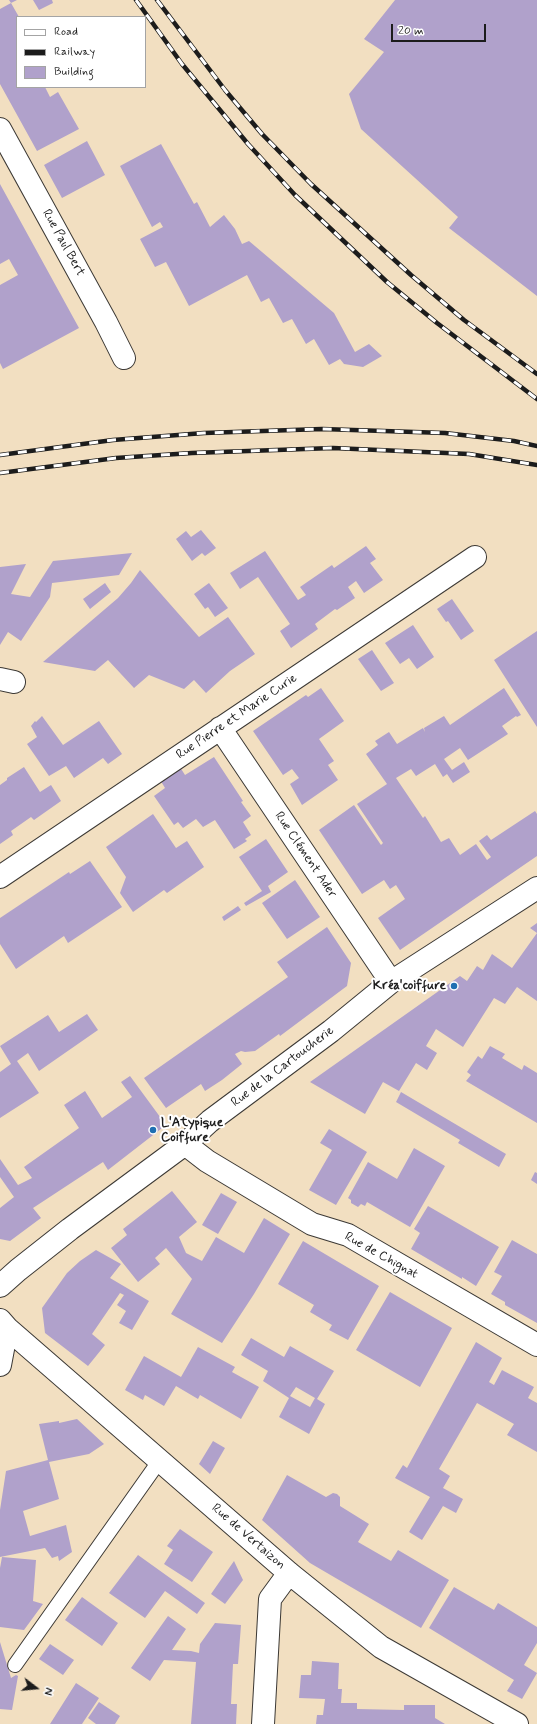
<!DOCTYPE html>
<html>
<head>
<meta charset="utf-8">
<style>
  body { margin:0 }
  #map { position:relative; width:537px; height:1724px; overflow:hidden; background:#f2dfc1; font-family:Mynerve,sans-serif }
  canvas { display:block }
  .legend { position:absolute; left:16px; top:16px; width:130px; height:72px; box-sizing:border-box; background:#fff; border:1px solid #a4a4a4; margin:0; padding:5px 7px; list-style:none; font-size:12px; color:#1c1c1c }
  .legend li { display:flex; align-items:center; gap:8px; height:20px }
  .legend b { width:20px; border:1px solid #a4a4a4 }
  .north { position:absolute; left:16px; top:1668px; width:40px; height:40px; -webkit-text-stroke:3px #fff; paint-order:stroke; rotate:106deg; font-size:11px; font-weight:700; line-height:16px; text-align:center; color:#1c1c1c }
  .north::after { content:''; display:block; margin:auto; width:14px; height:18px; background:#1c1c1c; clip-path:polygon(50% 0,100% 100%,50% 72%,0 100%) }
  .scale { position:absolute; left:391px; top:24px; width:95px; height:18px; box-sizing:border-box; border:2px solid #1c1c1c; border-top:0; padding-left:5px; font-size:12px; line-height:14px; white-space:nowrap; color:#1c1c1c; -webkit-text-stroke:3px #fff; paint-order:stroke }
</style>
</head>
<body>
<div id="map">
<canvas width="537" height="1724"></canvas>
<ul class="legend">
<li><b style="height:5px;background:#fff"></b>Road</li>
<li><b style="height:5px;background:#1c1c1c"></b>Railway</li>
<li><b style="height:11px;background:#b0a1cb"></b>Building</li>
</ul>
<div class="north">N</div>
<div class="scale">20 m</div>
</div>
<script>
const g = document.querySelector('canvas').getContext('2d');
g.lineJoin = 'round';
function fill(path, color) { g.fillStyle = color; g.fill(path, 'evenodd'); }
const poly = rows => new Path2D(rows.map(r => 'M' + r).join(''));
function trace(path, color, width, dash) { g.strokeStyle = color; g.lineWidth = width; g.lineCap = dash ? 'butt' : 'round'; g.setLineDash(dash || []); g.stroke(path); }
function label(font, color, halo, rows, align = 'center') {
  g.font = font + ' Mynerve,sans-serif'; g.lineWidth = 4; g.setLineDash([]); g.textBaseline = 'middle'; g.strokeStyle = halo; g.fillStyle = color; for (const [text, x, y, turn = 0] of rows) {
    g.save(); g.translate(x, y); g.rotate((+turn || 0) * Math.PI / 180); g.textAlign = isNaN(turn) ? turn : align; if (halo) g.strokeText(text, 0, 0); g.fillText(text, 0, 0); g.restore();
  }
}
fill(poly([
  [9,0,17,0,11,3,19,17,17,17,17,87,45,87,50,97,58,92,79,129,37,151,0,84,0,9,11,3],
  [33,0,52,0,53,3,39,10],
  [395,0,537,0,537,296,449,228,458,217,361,129,349,94,384,52,364,39],
  [87,141,105,175,62,198,44,165],
  [161,144,194,204,197,202,210,227,224,215,235,229,242,244,249,241,334,313,355,352,369,344,382,356,363,367,344,364,340,359,329,365,314,339,306,344,292,319,283,323,269,298,261,302,247,275,189,306,166,262,155,267,140,239,163,227,160,222,152,227,120,166],
  [0,184,79,328,3,369,0,363,0,285,18,275,9,259,0,264],
  [201,530,216,548,205,556,202,553,192,561,176,539,186,531,191,537],
  [366,546,376,559,370,563,383,580,364,593,356,581,348,587,355,598,337,610,335,609,315,624,318,629,291,648,280,631,290,624,258,577,240,589,230,573,265,551,298,600,306,595,300,587,332,565,334,568],
  [132,553,119,575,52,583,50,597,21,641,8,632,0,645,0,567,26,564,11,594,30,597,53,561],
  [140,570,199,637,228,617,255,654,230,671,206,693,194,680,184,689,149,675,134,688,108,660,95,671,43,662,118,598,131,583],
  [105,583,111,592,90,609,83,599],
  [209,583,228,608,215,617,208,607,205,609,194,594],
  [452,599,474,631,461,640,448,621,446,622,437,609],
  [413,625,434,657,417,669,409,658,400,664,385,643],
  [537,631,537,727,494,660],
  [372,650,394,683,381,691,358,659],
  [321,688,344,721,319,739,334,761,328,765,338,780,302,805,290,784,299,778,292,769,283,775,253,731,306,695,308,697],
  [504,688,521,715,517,717,516,716,502,726,508,734,468,760,460,748,444,759,452,770,464,762,470,772,453,783,447,774,443,777,435,764,416,776,411,769,396,778,423,818,425,816,441,842,449,838,460,855,476,844,487,860,491,857,479,841,487,835,491,840,535,811,537,814,537,856,400,950,378,918,405,899,396,885,390,889,384,880,362,894,319,830,354,805,381,845,383,843,357,804,387,784,366,754,378,745,375,741,389,732,397,744,423,728,425,732,424,728,444,716,450,725],
  [42,716,63,745,99,721,122,754,108,764,103,758,74,778,66,766,49,776,27,744,37,737,31,726,35,721,36,722],
  [214,757,243,801,241,802,251,816,243,822,251,835,245,839,247,841,234,849,215,820,203,827,196,819,183,828,178,822,174,825,154,796,165,788,159,778,178,764,185,775],
  [24,767,40,792,51,785,61,801,34,820,31,817,11,831,13,835,0,844,0,785,7,780,7,778],
  [153,814,176,848,187,841,204,867,167,893,164,890,133,912,120,893,126,877,106,847],
  [266,839,288,872,268,886,271,892,246,906,244,903,262,891,239,857],
  [90,861,122,907,68,943,64,936,16,969,0,944,0,918,69,872,70,874],
  [295,880,320,917,287,939,262,903],
  [238,906,241,910,224,921,222,917],
  [537,923,537,1001,517,987,505,1004,494,998,463,1047,436,1029,426,1046,437,1053,427,1070,416,1063,399,1091,383,1082,365,1114,310,1082,460,976,467,981,477,966,483,970,492,954,512,968,537,933,530,928],
  [327,927,351,963,347,986,280,1036,279,1034,255,1051,245,1052,241,1051,235,1054,242,1064,222,1080,205,1091,201,1084,166,1108,144,1078,288,977,277,962],
  [87,1014,98,1030,39,1071,28,1053,17,1061,39,1093,0,1118,0,1072,11,1064,0,1046,48,1015,59,1032],
  [490,1046,505,1054,502,1058,522,1070,524,1065,537,1073,537,1123,466,1081,471,1075,467,1072,478,1056,482,1059],
  [130,1076,166,1125,108,1170,103,1162,33,1208,41,1218,10,1241,0,1239,0,1208,14,1197,0,1177,0,1159,18,1185,32,1178,24,1167,79,1128,64,1105,85,1091,102,1118,132,1097,121,1082],
  [401,1092,506,1154,499,1167,458,1143,460,1140,396,1102],
  [329,1129,367,1152,336,1205,309,1190,332,1150,320,1143],
  [414,1148,445,1166,410,1227,367,1202,365,1206,361,1204,358,1207,351,1203,351,1200,348,1198,368,1162,397,1179],
  [535,1172,537,1173,537,1184,531,1180],
  [172,1191,197,1222,179,1237,186,1253,202,1261,216,1237,244,1253,264,1218,290,1234,254,1294,222,1343,171,1314,192,1279,166,1248,155,1258,160,1264,138,1282,111,1248,127,1235,123,1229],
  [221,1193,237,1202,218,1234,202,1225],
  [428,1206,499,1247,476,1286,462,1277,462,1279,411,1249,420,1233,414,1229],
  [512,1240,537,1254,537,1323,505,1305,505,1302,491,1294,502,1276,494,1272],
  [303,1241,379,1286,348,1340,329,1330,332,1325,310,1312,314,1305,278,1284],
  [96,1250,121,1264,110,1278,149,1301,132,1330,119,1323,126,1311,117,1305,124,1295,120,1293,92,1334,105,1345,88,1366,45,1333,42,1308,67,1273,80,1261],
  [390,1292,452,1328,420,1387,356,1350],
  [251,1338,284,1357,290,1346,334,1371,317,1399,325,1404,309,1434,279,1417,289,1398,263,1381,268,1371,241,1355],
  [296,1387,315,1398,310,1407,290,1396],
  [476,1342,502,1358,489,1382,494,1385,502,1370,534,1387,528,1398,537,1403,537,1452,507,1435,514,1424,477,1403,439,1469,450,1476,443,1488,463,1499,456,1513,443,1506,422,1540,409,1532,430,1497,395,1478,403,1465,407,1468],
  [198,1347,235,1367,232,1372,259,1387,241,1419,200,1395,198,1399,176,1386,164,1406,145,1395,143,1400,125,1390,144,1356,181,1377],
  [77,1419,104,1444,89,1454,49,1462,59,1499,23,1511,30,1536,66,1525,72,1552,59,1561,58,1556,52,1558,45,1548,0,1557,0,1510,6,1471,48,1460,39,1424,59,1421,59,1423],
  [213,1441,225,1448,210,1474,199,1464],
  [287,1475,326,1497,333,1493,337,1494,340,1497,340,1506,369,1524,358,1542,391,1561,398,1550,449,1580,421,1628,310,1563,262,1520],
  [180,1529,213,1552,192,1582,164,1564,173,1550,167,1546],
  [138,1555,205,1603,197,1614,165,1591,145,1618,109,1593],
  [2,1557,36,1560,33,1601,43,1604,24,1630,0,1627,0,1568],
  [234,1561,243,1580,225,1604,211,1594],
  [454,1587,494,1610,498,1603,537,1627,537,1643,524,1665,537,1673,522,1699,507,1691,514,1680,429,1628],
  [82,1597,118,1623,102,1646,65,1620],
  [168,1616,186,1629,172,1650,191,1651,199,1653,200,1644,215,1623,241,1625,238,1664,233,1664,231,1704,237,1704,236,1724,191,1724,196,1662,164,1660,150,1681,131,1668],
  [0,1642,11,1678,16,1675,18,1676,12,1710,0,1709],
  [50,1644,74,1660,63,1675,39,1659],
  [312,1661,339,1663,338,1689,342,1689,341,1703,357,1703,357,1709,404,1710,404,1705,435,1705,435,1718,445,1724,316,1724,317,1715,323,1715,325,1699,299,1698,301,1675,311,1675],
  [76,1683,99,1698,82,1724,50,1724],
  [99,1702,120,1716,115,1724,96,1724,88,1718]
]), '#b0a1cb');
const service = poly([
  [15,1665,160,1460]
]);
const minor = poly([
  [0,129,106,322,124,358],
  [0,679,14,682],
  [220,728,391,982],
  [0,877,475,557],
  [185,1144,207,1161,312,1224,348,1235,537,1345],
  [0,1286,18,1270,70,1229,185,1144,210,1121,331,1031,391,982,537,888],
  [0,1320,7,1328,289,1573,381,1647,517,1724],
  [0,1365,7,1328],
  [263,1724,270,1599,289,1573]
]);
trace(service, '#3c3935', 16);
trace(minor, '#3c3935', 24);
trace(service, '#fff', 14);
trace(minor, '#fff', 22);
const rail = poly([
  [136,0,182,64,248,144,295,195,387,282,437,323,537,399],
  [157,0,225,90,262,134,311,184,411,275,464,320,537,374],
  [0,455,113,440,204,433,322,429,445,433,514,441,537,446],
  [0,473,116,458,192,453,333,448,469,454,537,465]
]);
trace(rail, '#1c1c1c', 4.5);
trace(rail, '#fff', 3, [9]);
for (const [x, y, r, color] of [
  [454,986,4,"#1f6fb2"],
  [153,1130,4,"#1f6fb2"]
]) { const dot = new Path2D(); dot.arc(x, y, r, 0, 2 * Math.PI); g.fillStyle = color; g.fill(dot); trace(dot, '#fff', 1.5); }
label('13px', '#1c1c1c', '#fff', [
  ["Rue Paul Bert",63,243,61],
  ["Rue Pierre et Marie Curie",237,717,-34],
  ["Rue Clément Ader",305,855,56],
  ["Rue de la Cartoucherie",283,1067,-37],
  ["Rue de Chignat",381,1256,29],
  ["Rue de Vertaizon",248,1537,41]
]);
label('bold 13px', '#1c1c1c', '#fff', [
  ["Kréa'coiffure",446,986],
  ["L'Atypique",161,1123,"left"],
  ["Coiffure",161,1138,"left"]
], 'right');
</script>
</body>
</html>
